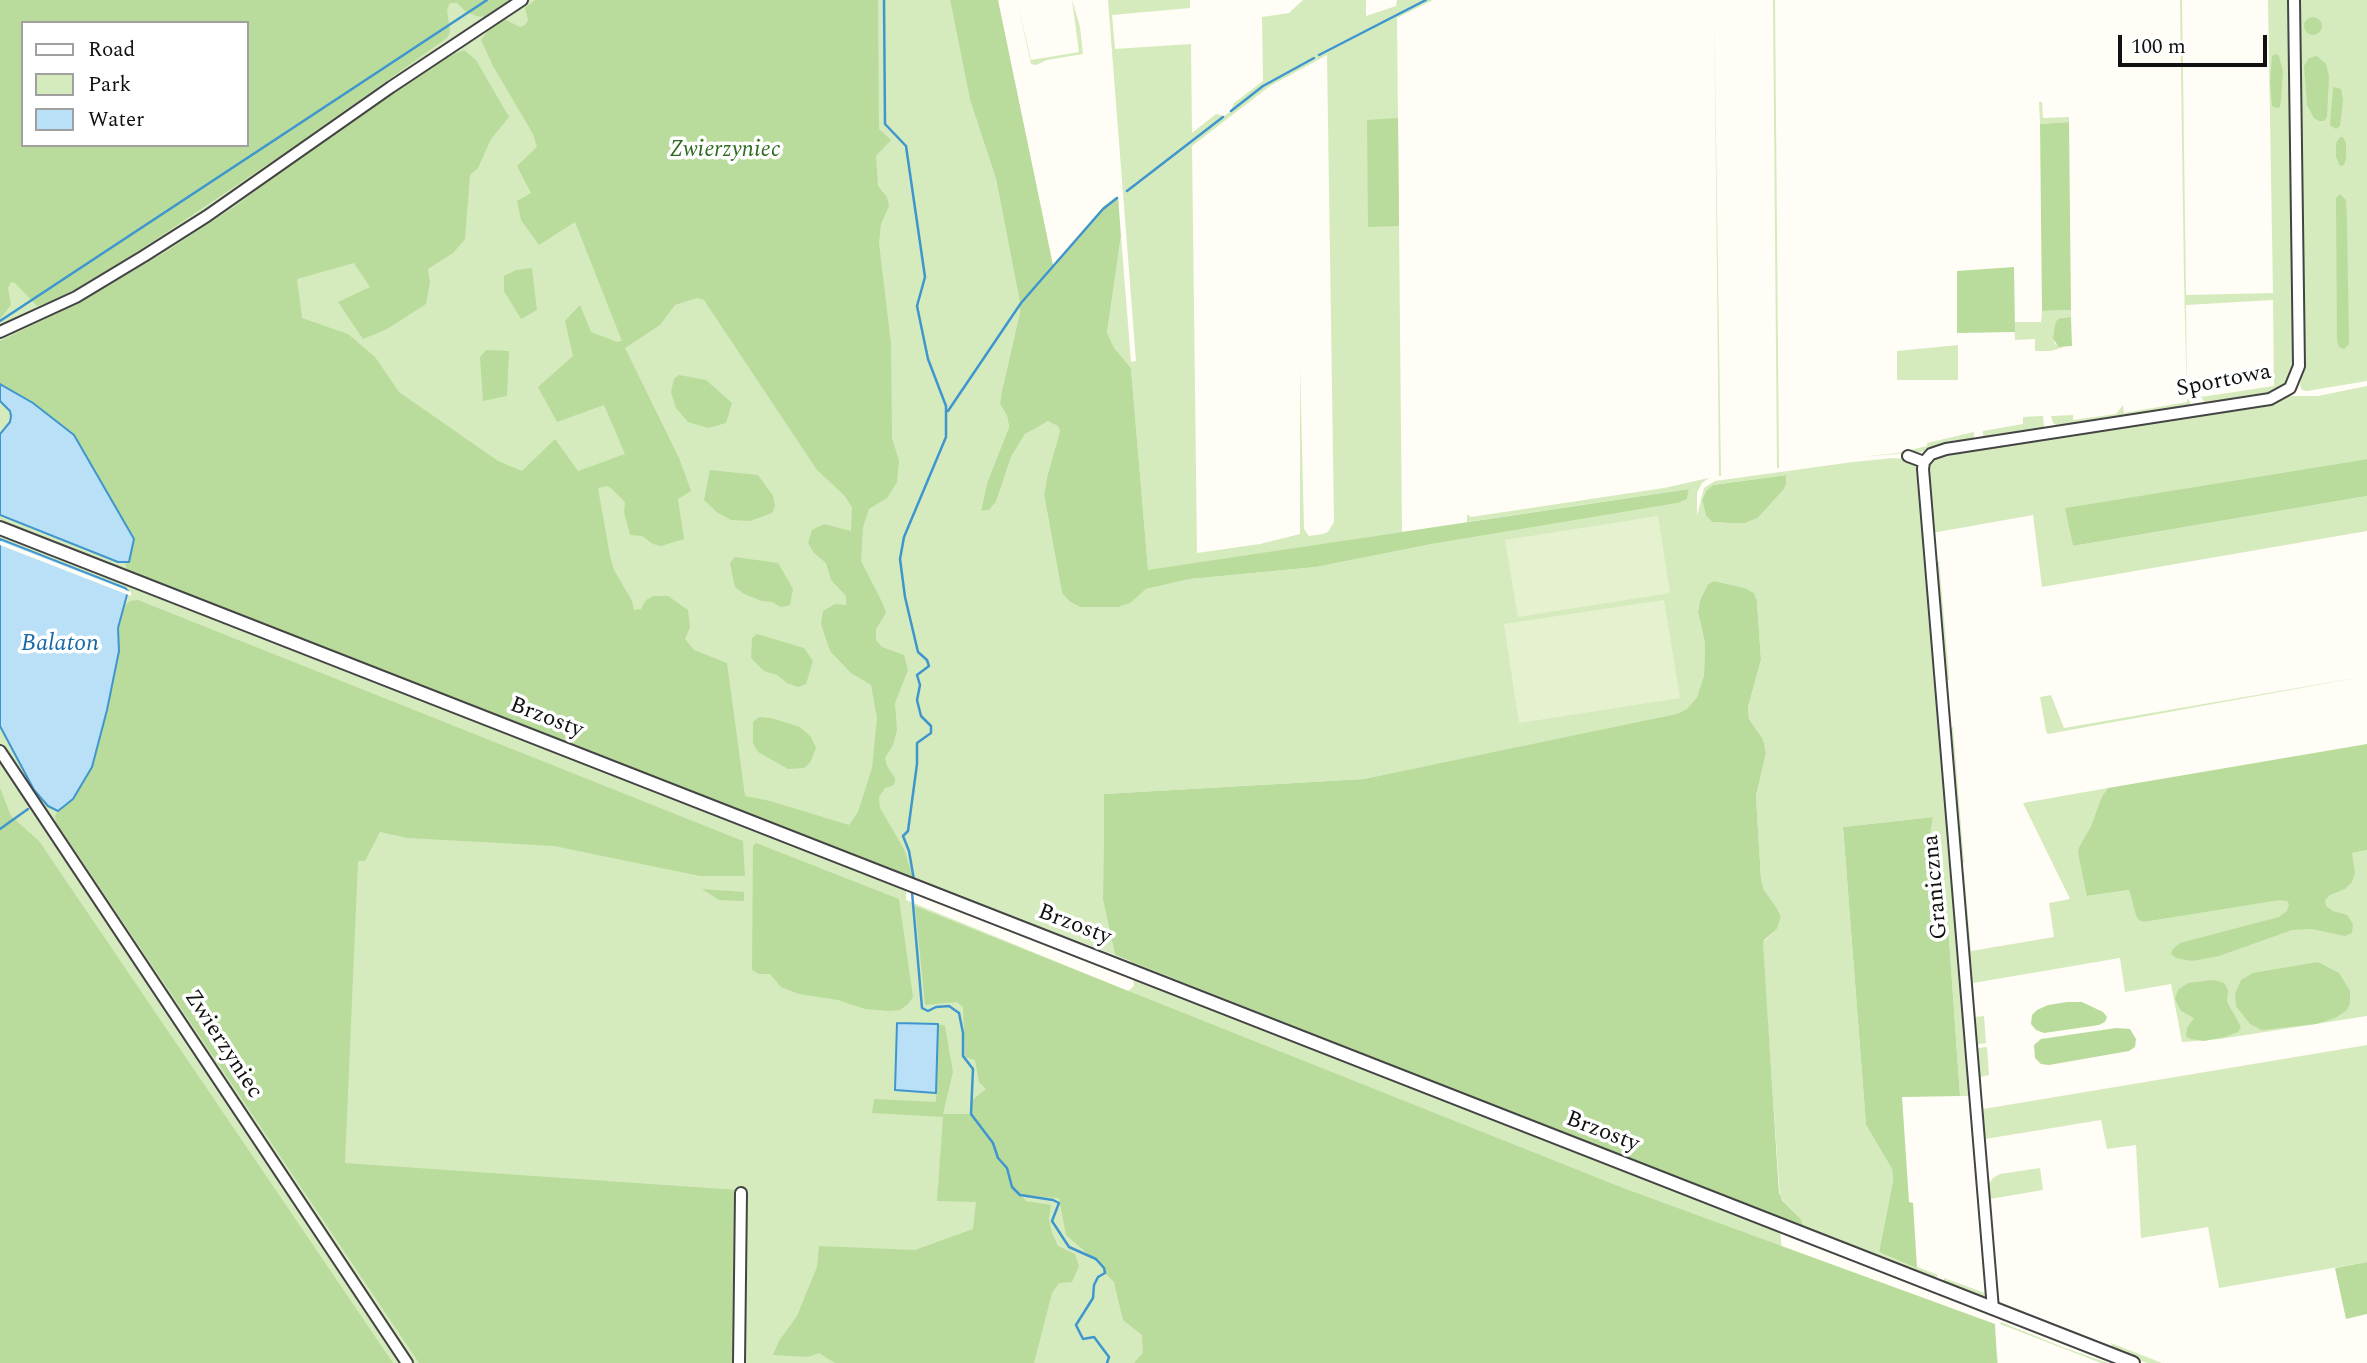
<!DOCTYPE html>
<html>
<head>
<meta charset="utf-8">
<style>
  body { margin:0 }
  #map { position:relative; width:2367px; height:1363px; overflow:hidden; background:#fffdf5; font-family:Spectral,serif }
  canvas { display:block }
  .legend { position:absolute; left:21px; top:21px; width:228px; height:126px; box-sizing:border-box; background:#fff; border:2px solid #a0a0a0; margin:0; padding:9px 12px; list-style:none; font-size:21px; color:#111 }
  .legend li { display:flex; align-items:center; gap:14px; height:35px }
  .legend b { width:35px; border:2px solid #a0a0a0 }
  .scale { position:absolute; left:2118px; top:35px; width:149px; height:32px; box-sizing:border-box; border:4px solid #111; border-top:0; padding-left:9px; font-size:21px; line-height:24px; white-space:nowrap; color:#111; -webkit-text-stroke:5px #fff; paint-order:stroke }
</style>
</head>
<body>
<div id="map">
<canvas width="2367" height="1363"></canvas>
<ul class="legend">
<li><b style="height:9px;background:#fff"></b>Road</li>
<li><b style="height:19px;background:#d5ebbd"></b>Park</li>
<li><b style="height:19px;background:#b9e0f7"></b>Water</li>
</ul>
<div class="scale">100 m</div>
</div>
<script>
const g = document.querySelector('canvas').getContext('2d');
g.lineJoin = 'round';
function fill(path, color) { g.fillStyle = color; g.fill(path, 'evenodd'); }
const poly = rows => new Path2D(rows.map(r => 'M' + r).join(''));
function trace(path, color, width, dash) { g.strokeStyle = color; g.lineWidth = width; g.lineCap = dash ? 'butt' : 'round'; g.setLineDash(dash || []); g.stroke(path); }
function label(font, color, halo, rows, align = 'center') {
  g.font = font + ' Spectral,serif'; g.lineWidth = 7; g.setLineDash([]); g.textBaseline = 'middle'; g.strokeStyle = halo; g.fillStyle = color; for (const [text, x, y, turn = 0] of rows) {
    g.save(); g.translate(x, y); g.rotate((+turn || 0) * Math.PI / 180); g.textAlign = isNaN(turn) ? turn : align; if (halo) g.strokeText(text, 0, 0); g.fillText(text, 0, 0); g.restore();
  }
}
fill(poly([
  [0,0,950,0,970,100,996,179,1020,303,1020,312,1001,395,1000,404,1007,416,1009,427,987,483,981,511,989,510,996,502,1011,457,1025,434,1042,423,1049,421,1059,426,1060,431,1047,477,1044,495,1062,593,1070,602,1080,607,1119,607,1129,603,1146,589,1190,579,1316,567,1432,544,1678,503,1687,499,1689,489,1467,522,1467,514,1471,517,1664,488,1709,478,1702,483,1697,493,1697,516,1704,488,1715,481,1853,462,1893,458,1908,459,1915,464,1920,477,1975,1141,1973,1144,1969,1096,1960,1096,1946,896,1936,887,1931,865,1929,842,1933,817,1843,827,1866,1125,1892,1169,1893,1181,1879,1252,1938,1275,1935,1279,1804,1228,1801,1219,1780,1197,1762,944,1764,941,1777,929,1781,917,1777,908,1764,890,1761,879,1756,796,1766,753,1763,739,1749,719,1748,707,1761,660,1757,601,1754,593,1745,588,1714,581,1708,584,1700,600,1698,612,1705,643,1704,675,1697,697,1689,707,1731,696,1782,1251,1994,1324,1998,1363,0,1363],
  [23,23,247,23,247,145,23,145],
  [1786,475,1786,484,1784,489,1758,518,1745,523,1730,523,1712,522,1706,516,1702,500,1706,491,1713,485],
  [1586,734,1359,793,1113,796,1134,986,1128,991,906,900,907,859,914,880,1115,955,1103,900,1104,794,1364,779],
  [1017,0,1031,60,1079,52,1072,0,1080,27,1083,54,1047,60,1036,65,1031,64],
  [1108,0,1190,0,1190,8,1112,15,1115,49,1191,44,1192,133,1216,114,1224,116,1231,111,1234,103,1263,81,1262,17,1289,13,1303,0,1366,0,1366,16,1396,6,1397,0,1433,0,1397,18,1402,532,1148,571,1131,368,1113,348,1107,333,1121,236,1131,362,1136,361],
  [1327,55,1334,522,1328,532,1323,534,1309,536,1304,529,1300,365,1300,534,1260,544,1197,553,1192,146,1270,86],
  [1714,0,1721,476,1719,476,1716,179],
  [1773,0,1775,0,1779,468,1777,468],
  [2180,0,2182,0,2186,295,2273,293,2268,0,2291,0,2295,362,2293,373,2284,387,2268,395,2206,404,2201,397,2274,386,2273,300,2186,305,2187,399,2194,398,2189,405,2056,425,2053,423,2051,416,2073,415,2073,420,2116,414,2123,405,2124,413,2187,402,2184,280],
  [2298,0,2367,0,2367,381,2307,391,2302,390,2300,385,2303,369],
  [2039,102,2042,102,2043,118,2069,117,2069,122,2040,124],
  [2071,310,2071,317,2061,318,2053,339,2055,344,2064,347,2051,351,2035,351,2035,339,2015,340,2014,322,2041,322,2042,311],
  [1958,345,1958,380,1897,380,1897,351],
  [2367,386,2367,459,2066,508,2073,546,2367,496,2367,531,2042,587,2033,515,1932,533,1928,469,1931,463,1943,453,2292,396,2318,396],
  [2043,416,2044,427,2042,430,1983,437,1983,431,2023,424,2023,417],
  [1974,432,1974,438,1972,440,1921,452,1859,457,1898,453,1927,446,1927,443],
  [1939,561,1949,676,1949,680,1946,680,1935,563],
  [2367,676,2048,734,2046,731,2040,697,2051,695,2064,728],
  [1953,727,1964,863,1959,863,1948,728],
  [2108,788,2102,796,2091,826,2079,847,2088,896,2129,890,2136,916,2144,922,2345,889,2352,853,2367,850,2367,1016,2220,1039,2182,1042,2171,984,2125,992,2120,958,1973,983,1974,1002,1972,1001,1960,873,1964,872,1971,951,2054,937,2049,903,2070,899,2023,803],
  [1975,1013,1975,1017,1984,1016,1986,1043,1974,1045,1973,1015],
  [2367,1045,2367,1262,2219,1288,2208,1227,2141,1238,2136,1145,2107,1149,2101,1120,1985,1139,1986,1151,1984,1149,1976,1049,1978,1048,1987,1047,1989,1075,1980,1077,1983,1109],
  [1973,1152,1975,1153,1988,1294,1981,1298,1946,1285,1944,1281,1944,1278,1985,1293],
  [2040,1168,2043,1190,1990,1199,1996,1263,1988,1185,1993,1178,2000,1174],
  [2001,1322,2065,1348,2108,1363,2101,1363,2000,1324],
  [2111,1343,2162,1363,2147,1363,2113,1350]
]), '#d5ebbd');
fill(poly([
  [0,0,512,0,485,17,476,16,465,11,457,3,450,3,447,10,450,32,447,38,289,150,134,254,59,299,37,306,15,283,11,282,8,288,11,305,0,319],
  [23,23,247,23,247,145,23,145],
  [535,0,878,0,879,129,891,140,876,156,878,186,887,197,889,206,881,224,879,243,891,344,892,438,899,461,897,482,887,498,869,509,863,527,861,561,883,604,886,613,876,629,876,640,882,647,904,655,908,670,895,703,897,730,893,745,885,758,887,766,895,778,895,783,892,786,885,788,879,797,880,808,904,849,914,880,752,818,622,763,127,571,125,562,129,562,134,539,74,435,33,403,0,384,0,341,78,303,167,251,237,205,297,159,440,60,464,50,476,60,509,117,491,139,478,168,470,175,465,239,453,253,428,269,430,283,426,304,387,329,363,339,338,302,370,287,354,263,297,279,302,318,348,334,375,357,399,392,498,461,522,471,555,439,578,471,625,454,604,405,557,422,538,387,573,356,565,321,580,305,591,332,617,342,622,341,575,222,539,245,521,220,517,201,531,193,517,166,537,147,533,134,493,66,481,40,488,31,504,19,520,27,525,25,528,20,525,8],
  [697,298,704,300,817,470,844,495,852,507,851,531,824,524,812,530,808,543,814,553,826,563,831,580,846,596,846,605,835,604,823,611,821,624,830,651,851,673,871,685,877,718,872,768,858,812,849,825,770,801,745,796,727,663,694,650,685,639,690,627,688,610,668,596,653,596,646,600,641,609,634,610,632,601,614,570,610,556,598,488,607,486,612,489,625,502,624,512,630,535,642,536,653,544,661,546,684,539,678,499,691,491,679,458,625,348,660,325,675,305],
  [950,0,998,0,1053,265,1104,206,1118,196,1121,236,1107,333,1114,348,1131,368,1148,570,1689,489,1687,499,1678,503,1432,544,1316,567,1190,579,1146,589,1130,603,1119,607,1080,607,1070,602,1062,593,1044,495,1047,477,1060,431,1058,426,1048,421,1025,434,1011,457,996,502,989,510,981,511,987,483,1009,427,1007,416,1000,404,1001,395,1020,312,1020,303,996,179,970,100],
  '2304 26a9 9 0 1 1 18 0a9 9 0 1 1-18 0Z',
  [2276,54,2279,56,2283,71,2281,100,2280,107,2277,108,2272,106,2270,82,2272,56],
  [2317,56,2326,64,2329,76,2327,117,2324,121,2319,121,2314,118,2307,105,2304,66,2309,58],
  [2333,87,2341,89,2343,100,2340,126,2336,129,2330,125],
  [1398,118,1399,226,1368,227,1367,120],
  [2069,122,2071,310,2042,311,2040,124],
  [2340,137,2343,137,2346,143,2346,159,2344,165,2340,166,2336,157,2336,143],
  [2340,194,2346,200,2347,222,2349,344,2344,349,2339,347,2337,341,2336,198],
  [2014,267,2015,332,1957,333,1957,271],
  [532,268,537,310,521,319,504,291,504,276,516,270],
  [2071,317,2072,346,2059,347,2053,339,2055,325,2057,320,2061,318],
  [486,350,509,351,507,396,483,401,480,357],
  [679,375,706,380,732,403,726,423,708,428,688,422,676,408,671,392,674,379],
  [2367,459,2367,496,2073,546,2065,508],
  [710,470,758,475,773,496,775,506,772,513,750,521,731,520,718,513,704,500],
  [1786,475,1786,484,1784,489,1758,518,1745,523,1730,523,1712,522,1706,516,1702,500,1706,491,1713,485],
  [735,557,778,563,793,589,790,605,781,607,772,602,762,601,744,594,735,587,730,563],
  [1714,581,1745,588,1754,593,1757,601,1761,660,1748,707,1749,719,1763,739,1766,753,1756,796,1761,879,1764,890,1777,908,1781,917,1777,929,1764,940,1763,944,1779,1193,1782,1200,1801,1219,1804,1228,1115,955,1103,900,1104,794,1364,779,1677,714,1687,709,1697,697,1704,675,1705,643,1698,612,1700,600,1708,584],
  [138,600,743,841,745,876,700,876,554,846,408,838,380,832,365,861,358,861,345,1163,738,1190,735,1363,419,1363,56,822,55,816,58,811,73,799,92,767,107,710,119,651,118,628,125,605,130,601],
  [757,634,804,648,813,661,806,684,798,687,787,683,777,675,764,671,751,658,752,638],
  [759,717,771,718,800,727,811,737,816,748,810,763,804,768,788,769,758,752,753,743,753,722],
  [2367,744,2367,850,2352,853,2355,873,2352,882,2345,889,2330,895,2325,900,2326,906,2333,911,2347,915,2353,924,2352,933,2345,936,2312,929,2292,930,2219,956,2192,961,2176,958,2171,954,2173,949,2180,943,2279,917,2287,911,2289,904,2287,901,2280,900,2144,922,2139,920,2136,916,2129,890,2087,896,2078,853,2079,847,2091,826,2102,796,2108,788],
  [0,788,11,816,39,841,393,1363,0,1363],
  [1933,817,1929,842,1931,865,1936,887,1946,896,1960,1096,1902,1097,1909,1202,1913,1203,1917,1268,1879,1252,1893,1181,1892,1169,1866,1125,1843,827],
  [756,843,899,899,913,997,908,1004,900,1010,889,1011,865,1009,838,1000,799,994,781,987,770,974,759,974,752,970,753,846],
  [702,889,744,892,744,901,719,900],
  [915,906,1623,1188,1995,1324,1997,1363,1134,1363,1143,1353,1142,1335,1123,1320,1114,1282,1105,1273,1104,1268,1066,1235,1059,1198,1021,1195,1026,1201,1051,1205,1049,1219,1052,1233,1058,1246,1075,1254,1079,1266,1072,1282,1059,1283,1052,1293,1034,1363,835,1363,819,1353,808,1357,773,1355,779,1341,797,1316,817,1267,819,1246,915,1250,973,1229,976,1202,937,1201,943,1117,872,1113,874,1099,936,1102,938,1024,945,1026,953,1072,943,1114,971,1114,971,1101,986,1089,979,1082,975,1060,965,1057,963,1007,957,1002,925,1005],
  [2318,962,2339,973,2350,991,2350,1004,2346,1011,2335,1018,2316,1024,2262,1030,2250,1024,2236,1006,2235,994,2241,980,2253,973],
  [2214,980,2224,983,2228,990,2227,1002,2241,1027,2238,1032,2225,1037,2204,1041,2191,1039,2186,1036,2187,1028,2194,1018,2181,1011,2175,999,2178,990,2188,983],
  [2067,1002,2082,1002,2103,1012,2107,1017,2105,1022,2099,1025,2044,1033,2036,1030,2031,1024,2032,1015,2037,1010,2048,1005],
  [2116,1028,2130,1029,2136,1039,2135,1047,2129,1051,2049,1065,2041,1064,2035,1058,2034,1045,2041,1039],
  [2367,1262,2367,1314,2346,1319,2335,1268]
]), '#b9dc9c');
fill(poly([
  [1658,516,1670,593,1518,617,1505,540],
  [1664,600,1680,698,1519,723,1504,624]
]), '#e6f2cf');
const water = poly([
  [0,384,33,403,74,435,134,539,129,562,118,562,0,515,0,434,10,422,11,416,10,411,0,401,0,384],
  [0,539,125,588,128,591,118,628,119,651,107,710,92,767,73,799,58,811,48,806,34,790,0,726,0,539],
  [897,1023,938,1024,936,1093,895,1090,897,1023]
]);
fill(water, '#b9e0f7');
trace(water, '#3f96cf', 2);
fill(poly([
  [0,541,131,592,131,596,0,545]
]), '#fffdf5');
trace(poly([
  [884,0,885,124,906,146,925,277,917,306,928,359,946,406,946,437,904,537,900,559,905,597,918,652,927,660,929,666,917,675,920,685,917,700,921,716,931,726,931,733,917,743,917,764,908,831,903,836,909,851,914,880],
  [1319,55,1426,0],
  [1231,111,1263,86,1314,58],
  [1127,191,1223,117],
  [0,321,487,0],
  [948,411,1021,303,1103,209,1117,198],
  [0,829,28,809],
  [912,892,922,1008,928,1011,936,1007,949,1006,959,1013,963,1033,963,1056,973,1069,971,1114,993,1143,998,1158,1007,1168,1012,1187,1020,1195,1053,1200,1059,1203,1052,1221,1069,1247,1096,1259,1104,1268,1105,1273,1098,1277,1094,1285,1093,1298,1076,1325,1083,1339,1094,1337,1109,1357,1107,1363]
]), '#3f96cf', 2.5);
const minor = poly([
  [0,332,76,297,144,256,207,216,391,87,522,0],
  [1908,456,1924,462,1931,454,1946,449,2270,399,2290,388,2299,366,2294,0],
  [1924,462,1923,469,1993,1309],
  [0,751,407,1363],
  [739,1363,741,1193]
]);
const tertiary = poly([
  [0,528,2133,1363]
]);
trace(minor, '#444', 14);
trace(tertiary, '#444', 16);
trace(minor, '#fff', 10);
trace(tertiary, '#fff', 12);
label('italic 23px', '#2f6b1f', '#fff', [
  ["Zwierzyniec",725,151]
]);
label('23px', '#111', '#fff', [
  ["Sportowa",2224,382,-11],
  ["Brzosty",546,719,21],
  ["Graniczna",1937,887,-95],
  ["Brzosty",1074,926,21],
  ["Zwierzyniec",222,1045,57],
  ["Brzosty",1602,1133,21]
]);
label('italic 24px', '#1768a6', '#fff', [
  ["Balaton",60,645]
]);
</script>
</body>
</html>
